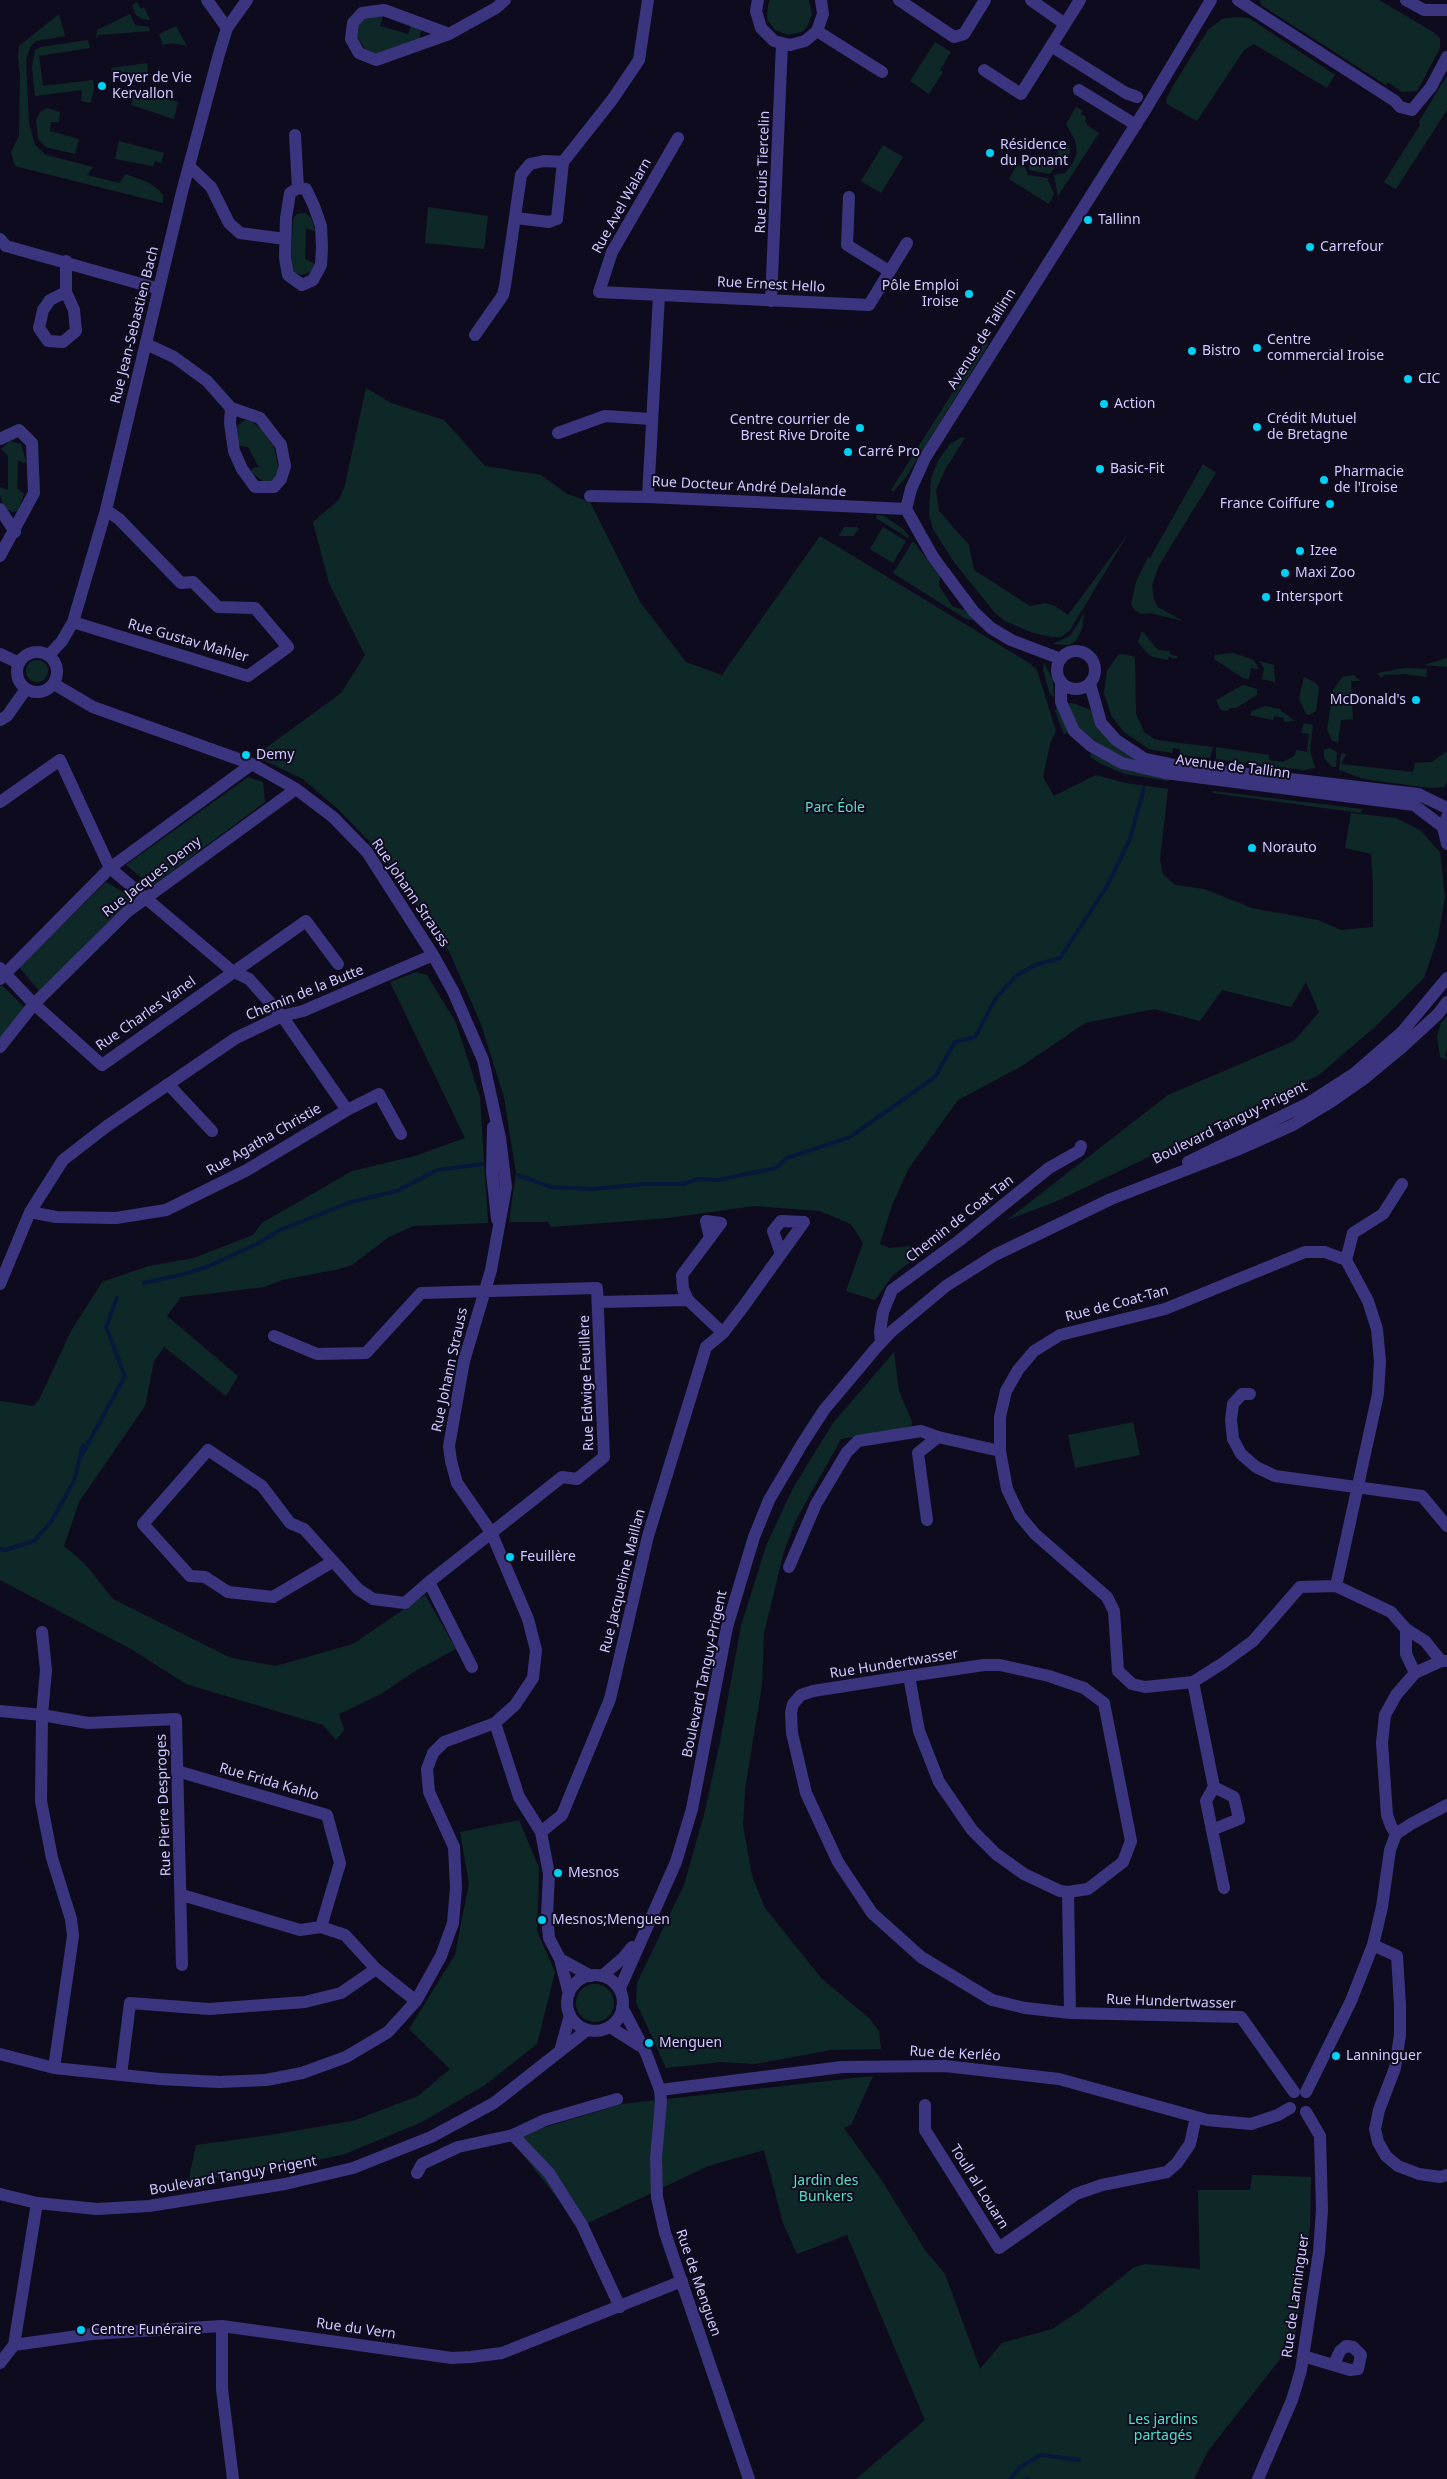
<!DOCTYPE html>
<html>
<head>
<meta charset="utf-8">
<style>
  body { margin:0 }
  canvas { display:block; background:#0f0b1e }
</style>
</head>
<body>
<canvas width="1447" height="2479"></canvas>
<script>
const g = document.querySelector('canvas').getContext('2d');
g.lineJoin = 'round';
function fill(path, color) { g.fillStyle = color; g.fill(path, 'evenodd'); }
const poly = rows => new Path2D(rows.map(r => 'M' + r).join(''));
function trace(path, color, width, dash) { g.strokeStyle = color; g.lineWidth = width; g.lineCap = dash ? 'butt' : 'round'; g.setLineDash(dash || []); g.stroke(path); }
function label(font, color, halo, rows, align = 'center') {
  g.font = font + ' "Noto Sans",sans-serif'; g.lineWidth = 4; g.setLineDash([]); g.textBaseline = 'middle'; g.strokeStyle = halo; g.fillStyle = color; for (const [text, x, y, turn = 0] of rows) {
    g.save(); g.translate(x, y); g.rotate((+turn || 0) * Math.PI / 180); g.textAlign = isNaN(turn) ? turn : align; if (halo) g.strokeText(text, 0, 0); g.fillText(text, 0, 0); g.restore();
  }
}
fill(poly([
  [770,0,809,0,812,14,807,27,802,32,788,35,775,30,767,19,768,5],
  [1260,0,1379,0,1433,32,1440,38,1440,48,1417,91,1402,92,1388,82,1386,85,1261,5],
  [137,2,141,9,144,7,150,20,142,19,136,15,132,5],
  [59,14,65,36,36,41,30,47,26,60,29,123,35,145,46,155,93,167,87,175,119,183,126,174,147,182,158,189,163,195,163,203,15,166,11,152,19,136,20,75,18,59,19,46],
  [130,14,135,25,149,27,150,31,99,35,96,38,97,30],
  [383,16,380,26,408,34,412,23,421,30,419,41,381,53,373,53,365,49,356,35,362,18],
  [1234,17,1249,18,1335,75,1327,88,1254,44,1244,50,1197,121,1167,104,1166,100,1173,86,1208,30,1222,19],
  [176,26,187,46,172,43,163,45,159,34],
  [88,40,90,48,39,56,43,86,93,80,94,89,91,103,81,101,82,90,35,96,32,67,35,50,41,47],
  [935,42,951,52,940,70,943,72,929,94,910,81],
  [147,63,148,74,112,79,111,68],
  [1447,75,1447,110,1396,189,1392,187,1384,182,1420,125,1419,122],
  [135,91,178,102,174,119,131,105],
  [1076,107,1083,111,1081,114,1086,117,1085,121,1087,125,1099,133,1058,196,1054,175,1065,173,1072,165,1077,153,1075,140,1066,124],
  [47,108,60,112,59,122,51,122,50,131,79,139,75,154,46,147,38,139,36,120,40,112],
  [119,141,164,153,161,163,155,161,153,166,115,159],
  [1064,143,1068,144,1070,150,1068,160,1064,164,1057,151],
  [883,145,903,157,881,193,861,181],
  [1049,156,1054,158,1057,164,1050,174,1029,170,1029,164,1040,162],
  [1017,165,1024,165,1028,175,1047,178,1054,194,1049,204,1009,179],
  [428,207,488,216,484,249,425,243],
  [305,213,311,218,316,232,306,228,305,259,315,264,311,272,302,275,295,273,291,266,293,219,297,214],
  [987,338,988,345,906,477,893,492,891,490],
  [366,388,391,403,444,420,485,466,541,475,567,494,590,502,640,602,686,662,722,675,820,536,1029,663,1037,670,1056,731,1050,744,1043,777,1054,796,1096,775,1125,783,1168,789,1160,860,1163,874,1175,885,1204,889,1252,908,1318,920,1341,930,1373,927,1373,881,1371,854,1345,848,1351,813,1396,818,1420,830,1440,852,1445,897,1438,937,1424,978,1377,1025,1319,1075,1055,1202,1007,1220,1168,1095,1294,1041,1319,1012,1306,982,1291,1007,1222,990,1200,1021,1154,1009,1085,1023,1022,1066,958,1100,909,1168,892,1205,880,1244,889,1248,911,1246,921,1254,893,1275,875,1300,846,1291,863,1243,851,1224,820,1211,754,1206,668,1218,551,1227,548,1222,509,1222,516,1173,504,1097,481,1024,449,951,379,851,338,809,303,779,255,756,341,693,365,655,329,583,313,522,339,500,345,485],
  [245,420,251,421,261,429,273,445,278,465,278,475,274,482,264,482,251,472,253,468,259,467,248,447,238,445,237,426],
  [962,437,965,438,946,468,936,490,939,511,969,545,974,570,1030,606,1046,603,1055,606,1068,615,1128,534,1070,630,1061,637,1052,637,1033,633,1005,621,995,613,954,562,933,529,929,514,931,479,938,461,950,444],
  [10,441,21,444,26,461,24,463,18,460,17,488,24,494,18,511,12,512,4,507,0,495,0,487,8,490,8,456,1,449],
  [1203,464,1216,473,1158,567,1152,586,1154,600,1158,607,1183,621,1151,613,1141,614,1135,610,1131,604,1136,582,1148,557,1150,558],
  [877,515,884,516,903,529,909,536,908,538,876,518],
  [844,527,857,527,859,529,853,536,839,536],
  [883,527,906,541,893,563,870,549],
  [913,541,940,577,939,586,953,607,965,610,973,620,966,619,893,573],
  [1084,613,1082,629,1076,641,1068,645,1053,644,1071,635],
  [1142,631,1158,650,1170,651,1170,654,1179,657,1173,659,1169,656,1168,660,1153,657,1147,653,1138,642],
  [1233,653,1254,660,1259,669,1251,668,1249,679,1243,678,1214,659,1215,655],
  [1122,654,1133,656,1135,659,1136,714,1144,732,1154,739,1164,741,1213,747,1210,758,1179,755,1180,749,1173,748,1172,753,1149,749,1124,732,1111,715,1104,693,1107,671,1118,655],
  [1447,658,1447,667,1424,665],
  '26 671a11 11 0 1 1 22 0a11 11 0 1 1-22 0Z',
  [1259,661,1274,665,1275,682,1262,679,1264,668],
  [1044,663,1053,680,1054,697,1050,694,1043,670],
  [1405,668,1427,669,1426,677,1405,674,1384,675,1381,678,1377,673],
  [1354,675,1360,681,1351,681,1353,719,1341,720,1338,743,1332,740,1327,730,1333,690,1342,677],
  [1304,677,1316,683,1319,688,1316,711,1309,715,1306,714,1299,699],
  [1243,685,1257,689,1257,695,1236,708,1229,708,1228,711,1221,710,1216,700],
  [1072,703,1091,710,1099,727,1151,764,1113,755,1079,729,1066,704],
  [1057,706,1069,732,1064,734,1055,711],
  [1265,706,1279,709,1295,721,1284,722,1284,718,1274,716,1273,720,1250,715,1252,711],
  [1304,723,1313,725,1310,751,1315,768,1304,770,1216,759,1216,747,1269,755,1269,760,1283,762,1294,756,1297,750,1307,752,1309,734,1301,733],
  [1330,748,1337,752,1336,767,1332,767,1324,758,1324,750],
  [1447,751,1447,782,1444,787,1430,788,1364,779,1339,770,1341,753,1346,754,1341,764,1413,772,1415,763,1432,762],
  [1091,753,1128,771,1169,777,1169,781,1125,774,1099,763,1090,756],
  [248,777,263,782,265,802,152,886,126,865],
  [1213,791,1362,809,1361,813,1213,793],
  [106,882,134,899,39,991,19,967],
  [416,972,427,975,456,1023,480,1097,488,1223,413,1226,389,1237,352,1265,339,1269,282,1280,264,1287,181,1297,167,1316,238,1376,226,1396,164,1347,154,1361,145,1406,79,1502,64,1546,85,1564,113,1599,231,1658,276,1666,353,1644,425,1595,456,1649,415,1671,381,1694,339,1714,344,1730,336,1740,323,1725,186,1684,131,1649,0,1580,0,1401,33,1406,39,1400,71,1331,102,1282,149,1266,194,1258,253,1235,262,1223,352,1171,415,1156,465,1138,390,982],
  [2,985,25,1008,0,1038,0,987],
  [1447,1016,1447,1051,1445,1054,1447,1060,1440,1057,1437,1036,1441,1023],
  [894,1352,899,1391,912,1422,911,1428,841,1439,796,1520,784,1551,764,1633,762,1685,745,1789,743,1825,752,1876,765,1908,822,1979,869,2018,879,2031,881,2049,831,2050,755,2064,721,2062,666,2068,636,2002,637,1983,684,1885,704,1815,720,1742,741,1626,766,1546,792,1490,833,1423],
  [1133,1422,1140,1455,1075,1468,1068,1435],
  [519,1820,539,1868,537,1931,555,1972,537,2044,485,2085,422,2122,345,2154,276,2169,188,2183,196,2145,264,2136,353,2121,418,2096,450,2069,409,2029,455,1955,469,1883,460,1832],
  '576 2003a19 19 0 1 1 38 0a19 19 0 1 1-38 0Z',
  [873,2076,851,2125,844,2128,882,2181,925,2250,945,2274,980,2369,1002,2343,1052,2329,1078,2312,1133,2268,1145,2264,1200,2269,1198,2190,1250,2190,1252,2175,1311,2177,1310,2227,1295,2340,1208,2451,1194,2479,856,2479,925,2420,847,2235,797,2254,783,2223,764,2150,708,2166,580,2227,510,2138,622,2104]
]), '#0e2828');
trace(poly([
  [518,1175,551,1187,592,1189,644,1184,683,1184,698,1179,718,1180,776,1168,787,1158,850,1137,935,1077,955,1042,975,1037,996,998,1016,976,1035,965,1060,958,1107,886,1130,839,1144,788],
  [144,1283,185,1274,209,1266,257,1244,280,1230,351,1202,397,1191,437,1170,483,1164],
  [0,1549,5,1550,34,1541,51,1522,74,1481,83,1445,82,1455,125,1376,106,1327,117,1298],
  [1010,2479,1020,2467,1041,2455,1079,2460],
  [1025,2479,1028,2479]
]), '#07183b', 4);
trace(poly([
  [207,0,227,28],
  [758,0,756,11,761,28,774,41,790,45,805,41,817,31,823,14,821,0],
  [899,0,954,37,964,34,985,0],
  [1031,0,1065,24],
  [1238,0,1395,101,1400,107,1412,110,1431,87,1447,57],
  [1406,0,1424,10,1447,10],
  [817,31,882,72],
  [449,34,384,10,362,13,353,23,351,39,359,53,376,60,449,34,496,8,505,0],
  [1051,46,1126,93,1137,97],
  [984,70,1021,94,1080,0],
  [1079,90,1136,125],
  [295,135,298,188],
  [678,138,612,252,599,292,869,305,907,243],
  [189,166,211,187,229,223,240,233,285,239],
  [298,188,306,189,314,206,321,226,322,247,321,265,313,280,302,285,288,275,285,258,286,218,290,193,298,188],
  [849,197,847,245,889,271],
  [516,218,549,222,557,219,563,162],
  [0,239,6,246,159,289],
  [66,292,50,300,43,310,39,328,48,341,63,342,76,331,74,310,66,292,66,261],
  [771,301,782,44],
  [475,335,503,295,505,286,521,175,530,164,544,161,563,162,612,100,639,60,648,0],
  [146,344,174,357,207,381,231,408,260,418,281,445,285,466,281,479,274,487,255,487,242,469,234,451,230,423,231,408],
  [558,433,605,416,651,419],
  [0,439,19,430,32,443,34,493,0,556],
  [590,496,648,497,906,509],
  [648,497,659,295],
  [0,509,15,532],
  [73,622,248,676,288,647,255,608,218,607,193,582,181,583,119,519,106,510],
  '1057 670a19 19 0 1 1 38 0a19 19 0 1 1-38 0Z',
  '17 672a20 20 0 1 1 40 0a20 20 0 1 1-40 0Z',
  [0,654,19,663],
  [49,655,62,641,73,622,106,510,182,192,219,54,227,28,247,0],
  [1061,659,1011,640,991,628,974,612,933,557,906,509,911,489,925,458,1147,107,1211,0],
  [1061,682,1061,702,1074,731,1091,746,1122,763,1165,773,1414,805,1443,827],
  [1090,684,1101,723,1116,740,1145,759,1179,766,1418,794,1447,808],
  [0,720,7,716,26,689],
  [0,802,60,760,110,868,232,971,249,979,282,1016,347,1110],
  [1447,817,1443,827,1447,844],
  [0,968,34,1004,102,1065,306,921,338,964],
  [0,979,110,868,252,764],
  [0,1047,34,1004,127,912,296,789],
  [168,1084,212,1131],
  [493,1127,492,1172,497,1219],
  [1188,1162,1307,1104,1355,1073,1402,1032,1447,978],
  [30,1212,56,1217,116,1218,166,1210,247,1170,347,1110,379,1094,401,1134],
  [1346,1260,1353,1233,1383,1214,1402,1184],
  [0,1284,30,1212,63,1160,107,1126,236,1038,282,1016,303,1011,433,955],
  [688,1300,683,1289,682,1275,721,1223,706,1221,710,1238],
  [723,1333,743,1307,781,1254,804,1222,781,1221,773,1231,781,1254],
  [274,1336,317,1354,366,1353,421,1293,597,1288,604,1457,577,1479,562,1477,429,1582,405,1603,373,1599,358,1589,304,1529,290,1523,262,1486,208,1450,143,1524,190,1576,205,1577,228,1592,273,1597,332,1562],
  [881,1342,880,1332,883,1312,892,1290,960,1240,1049,1168,1079,1151,1081,1146],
  [1250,1394,1242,1394,1233,1404,1231,1420,1233,1439,1241,1454,1256,1467,1275,1476,1422,1496,1447,1526],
  [927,1520,918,1453,938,1437],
  [789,1567,816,1504,847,1452,858,1441,921,1431,938,1437,1000,1451],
  [429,1582,472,1667],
  [1336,1586,1378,1394,1380,1361,1377,1329,1368,1301,1346,1260,1325,1252,1305,1252,1165,1309,1060,1335,1034,1351,1018,1370,1006,1391,1000,1417,1000,1451,1007,1489,1020,1516,1035,1534,1107,1597,1114,1611,1118,1671,1132,1684,1145,1687,1193,1682,1223,1663,1253,1641,1300,1587,1336,1586,1391,1612,1406,1629,1425,1641,1441,1661],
  [1406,1629,1406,1654,1415,1673],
  [42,1632,46,1670,42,1715,41,1801,52,1858,71,1919,73,1936,54,2068],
  [909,1676,919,1731,939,1782,972,1830,996,1854,1024,1874,1060,1891,1068,1892],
  [1193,1682,1214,1787,1206,1801,1224,1888],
  [0,1711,42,1715,88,1723,176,1719,182,1965],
  [495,1723,519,1797,541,1832,549,1874,547,1917,549,1938,560,1959,569,1994],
  [177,1771,327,1815,340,1863,321,1927],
  [1212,1830,1239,1819,1234,1797,1214,1787],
  [541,1832,562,1815,610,1699,648,1536,706,1347,723,1333,688,1300,599,1302],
  [1396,1834,1391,1826,1387,1815,1382,1743,1385,1715,1396,1695,1415,1673,1441,1661,1447,1661],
  [1396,1834,1411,1824,1447,1805],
  [182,1895,300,1930,321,1927,345,1935,376,1969,416,2001],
  [1373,1945,1397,1956,1400,2005,1400,2035,1395,2068,1379,2110,1375,2129,1378,2142,1386,2156,1398,2166,1419,2174,1440,2177,1447,2175],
  [560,1959,591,1976],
  '567 2003a28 28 0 1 1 56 0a28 28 0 1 1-56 0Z',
  [602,1976,623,1958,632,1947],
  [620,1988,676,1862,692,1809,727,1627,754,1537,769,1500,802,1444,824,1410,876,1348,891,1332,946,1286,995,1255,1111,1199,1237,1150,1293,1125,1329,1103,1365,1078,1400,1049,1438,1014,1447,1002],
  [622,2007,646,2053,660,2090,661,2102,656,2158,657,2197,665,2233,749,2479],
  [1070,2013,1025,2008,992,2000,921,1957,872,1913,838,1862,806,1793,792,1733,791,1713,793,1704,801,1695,813,1691,909,1676,984,1665,1000,1665,1049,1676,1084,1688,1104,1703,1131,1841,1123,1862,1088,1889,1068,1892,1070,2013,1241,2017,1294,2092],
  [610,2027,640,2046],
  [560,2051,570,2015],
  [0,2054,54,2068,160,2079,219,2082,266,2080,302,2073,346,2057,388,2032,416,2001,441,1956,453,1923,456,1888,454,1847,429,1792,427,1769,433,1753,444,1742,495,1723,515,1705,533,1678,536,1650,528,1619,491,1532,457,1483,451,1461,449,1446,464,1361,491,1270,506,1187,500,1138,483,1060,453,991,433,955,367,852,333,817,296,789,252,764,93,707,54,684],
  [121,2075,130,2003,209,2009,305,2002,341,1993,376,1969],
  [660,2090,842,2067,945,2066,1059,2079,1207,2120,1251,2124,1278,2115,1290,2108],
  [1306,2092,1351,2001,1373,1945,1382,1907,1390,1850,1396,1834],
  [925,2105,925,2130,999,2248,1076,2194,1102,2185,1167,2172,1177,2163,1190,2144,1196,2117],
  [513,2135,545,2120,617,2099],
  [417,2173,422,2164,458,2147,513,2135,549,2173,582,2225,620,2307],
  [0,2194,37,2203,97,2209,149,2206,285,2184,353,2168,431,2137,494,2103,587,2030],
  [222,2326,222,2389,233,2479],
  [14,2345,92,2334,222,2326,452,2358,471,2357,502,2353,682,2281],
  [1303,2356,1350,2370,1358,2369,1361,2355,1353,2347,1346,2346,1340,2351,1334,2364],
  [0,2363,14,2345,37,2203],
  [1258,2479,1292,2400,1301,2370,1319,2252,1322,2210,1320,2136,1306,2112]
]), '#3b357f', 12);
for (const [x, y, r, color] of [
  [102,86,5,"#00d1f4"],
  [990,153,5,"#00d1f4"],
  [1088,220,5,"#00d1f4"],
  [1310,247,5,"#00d1f4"],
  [969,294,5,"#00d1f4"],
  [1257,348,5,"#00d1f4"],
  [1192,351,5,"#00d1f4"],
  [1408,379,5,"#00d1f4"],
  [1104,404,5,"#00d1f4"],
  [1257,427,5,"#00d1f4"],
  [860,428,5,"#00d1f4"],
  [848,452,5,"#00d1f4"],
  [1100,469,5,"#00d1f4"],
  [1324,480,5,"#00d1f4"],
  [1330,504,5,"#00d1f4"],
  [1300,551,5,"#00d1f4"],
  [1285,573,5,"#00d1f4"],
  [1266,597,5,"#00d1f4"],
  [1416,700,5,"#00d1f4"],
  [246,755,5,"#00d1f4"],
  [1252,848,5,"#00d1f4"],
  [510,1557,5,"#00d1f4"],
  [558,1873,5,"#00d1f4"],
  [542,1920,5,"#00d1f4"],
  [649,2043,5,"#00d1f4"],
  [1336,2056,5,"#00d1f4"],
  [81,2330,5,"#00d1f4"]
]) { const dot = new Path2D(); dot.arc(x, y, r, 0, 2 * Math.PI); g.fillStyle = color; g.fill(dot); trace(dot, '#0f0b1e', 2); }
label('14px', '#d1c9ff', '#0f0b1e', [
  ["Foyer de Vie",112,78],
  ["Kervallon",112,94],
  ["Résidence",1000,145],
  ["du Ponant",1000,161],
  ["Tallinn",1098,220],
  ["Carrefour",1320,247],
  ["Pôle Emploi",959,286,"right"],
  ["Iroise",959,302,"right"],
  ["Centre",1267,340],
  ["commercial Iroise",1267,356],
  ["Bistro",1202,351],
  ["CIC",1418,379],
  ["Action",1114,404],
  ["Crédit Mutuel",1267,419],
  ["de Bretagne",1267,435],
  ["Centre courrier de",850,420,"right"],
  ["Brest Rive Droite",850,436,"right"],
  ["Carré Pro",858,452],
  ["Basic-Fit",1110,469],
  ["Pharmacie",1334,472],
  ["de l'Iroise",1334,488],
  ["France Coiffure",1320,504,"right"],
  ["Izee",1310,551],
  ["Maxi Zoo",1295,573],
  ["Intersport",1276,597],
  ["McDonald's",1406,700,"right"],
  ["Demy",256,755],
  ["Norauto",1262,848],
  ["Feuillère",520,1557],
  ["Mesnos",568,1873],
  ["Mesnos;Menguen",552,1920],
  ["Menguen",659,2043],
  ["Lanninguer",1346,2056],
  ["Centre Funéraire",91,2330]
], 'left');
label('14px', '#d1c9ff', '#0f0b1e', [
  ["Rue Louis Tiercelin",763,172,-88],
  ["Rue Avel Walarn",622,206,-61],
  ["Rue Ernest Hello",771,285,3],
  ["Rue Jean-Sebastien Bach",135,325,-76],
  ["Avenue de Tallinn",982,339,-58],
  ["Rue Docteur André Delalande",749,487,3],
  ["Rue Gustav Mahler",188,641,16],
  ["Avenue de Tallinn",1233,767,7],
  ["Rue Jacques Demy",152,877,-38],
  ["Rue Johann Strauss",410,893,56],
  ["Chemin de la Butte",305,993,-22],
  ["Rue Charles Vanel",146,1014,-35],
  ["Boulevard Tanguy-Prigent",1230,1123,-26],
  ["Rue Agatha Christie",264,1140,-30],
  ["Chemin de Coat Tan",960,1219,-38],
  ["Rue de Coat-Tan",1117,1304,-15],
  ["Rue Johann Strauss",450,1370,-78],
  ["Rue Edwige Feuillère",587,1383,-92],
  ["Rue Jacqueline Maillan",623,1581,-76],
  ["Rue Hundertwasser",894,1664,-9],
  ["Boulevard Tanguy-Prigent",705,1674,-78],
  ["Rue Frida Kahlo",269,1782,16],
  ["Rue Pierre Desproges",164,1805,-92],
  ["Rue Hundertwasser",1171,2002,2],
  ["Rue de Kerléo",955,2054,3],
  ["Boulevard Tanguy Prigent",233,2176,-10],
  ["Toull al Louarn",979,2187,58],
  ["Rue de Menguen",698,2283,71],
  ["Rue de Lanninguer",1296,2296,-82],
  ["Rue du Vern",356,2329,8]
]);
label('14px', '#53e1c3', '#0f0b1e', [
  ["Parc Éole",835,808],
  ["Jardin des",826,2181],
  ["Bunkers",826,2197],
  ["Les jardins",1163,2420],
  ["partagés",1163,2436]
]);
</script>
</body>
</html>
